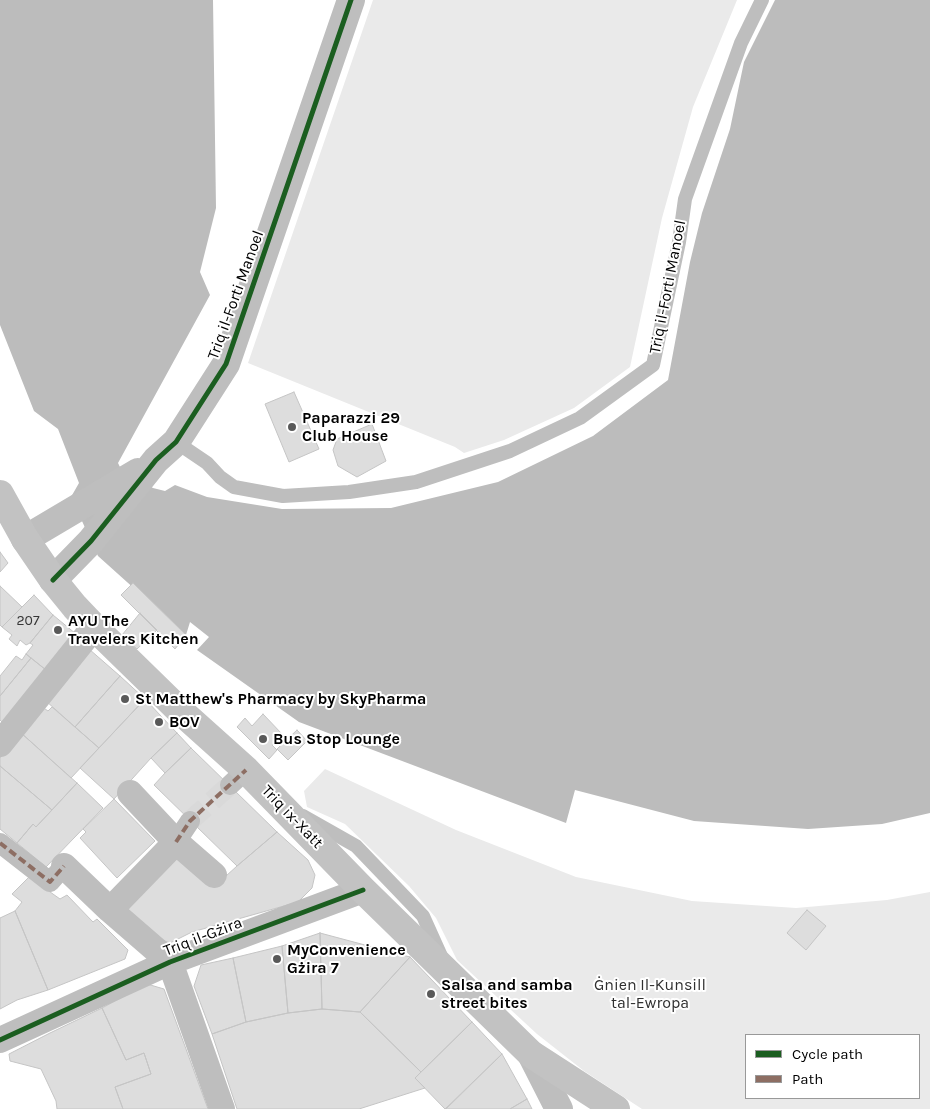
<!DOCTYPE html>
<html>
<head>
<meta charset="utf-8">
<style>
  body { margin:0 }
  #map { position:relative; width:930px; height:1109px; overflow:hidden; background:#fff; font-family:Karla,sans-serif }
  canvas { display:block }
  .legend { position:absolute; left:745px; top:1034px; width:175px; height:65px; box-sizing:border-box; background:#fff; border:1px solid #999; margin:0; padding:6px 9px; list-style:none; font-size:15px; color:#000 }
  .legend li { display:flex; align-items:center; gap:10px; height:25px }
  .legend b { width:25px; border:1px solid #999 }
</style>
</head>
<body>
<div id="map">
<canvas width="930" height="1109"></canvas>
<ul class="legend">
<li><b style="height:6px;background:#1b5e20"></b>Cycle path</li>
<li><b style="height:6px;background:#8d6e63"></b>Path</li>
</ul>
</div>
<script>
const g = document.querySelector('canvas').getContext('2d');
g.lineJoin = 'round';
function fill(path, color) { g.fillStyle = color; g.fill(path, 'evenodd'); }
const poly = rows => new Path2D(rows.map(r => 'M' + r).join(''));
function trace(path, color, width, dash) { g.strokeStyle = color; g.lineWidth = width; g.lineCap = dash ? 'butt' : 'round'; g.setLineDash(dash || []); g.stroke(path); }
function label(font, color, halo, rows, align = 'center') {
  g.font = font + ' Karla,sans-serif'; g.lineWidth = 4; g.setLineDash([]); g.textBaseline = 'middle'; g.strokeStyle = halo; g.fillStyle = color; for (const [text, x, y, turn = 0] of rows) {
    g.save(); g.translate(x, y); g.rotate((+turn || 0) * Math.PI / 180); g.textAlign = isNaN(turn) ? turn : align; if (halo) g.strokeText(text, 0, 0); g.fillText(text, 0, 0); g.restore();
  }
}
fill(poly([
  [373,0,737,0,693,107,662,218,630,367,574,408,504,440,464,453,455,447,248,363],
  [325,769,456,830,576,877,692,901,796,908,887,900,930,892,930,1109,642,1109,584,1071,537,1034,457,960,436,918,409,886,345,824,307,807,304,791],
  [746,1035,919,1035,919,1098,746,1098]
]), '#eaeaea');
fill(poly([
  [0,0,213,0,216,208,200,272,210,295,118,463,121,469,153,488,165,491,175,485,207,497,282,509,391,508,498,482,593,436,668,380,690,262,702,213,730,129,744,62,775,0,930,0,930,813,882,824,808,829,694,821,575,790,566,823,299,722,197,650,209,637,190,622,186,635,98,556,71,497,79,483,58,429,34,411,0,325]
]), '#bcbcbc');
const building = poly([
  [294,392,319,449,289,462,265,404,294,392],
  [372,424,386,461,357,477,338,466,333,450,337,439,372,424],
  [0,552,8,563,0,572,0,552],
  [133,583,186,635,175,649,121,595,133,583],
  [0,586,22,607,2,627,0,625,0,586],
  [34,595,53,615,30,643,26,645,20,640,17,646,9,639,12,635,2,627,34,595],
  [140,613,157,630,137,649,122,635,140,613],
  [53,615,76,634,46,670,26,654,33,645,30,643,53,615],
  [89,649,120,676,75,727,46,701,89,649],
  [26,654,31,658,0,696,0,676,16,656,22,660,26,654],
  [31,658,46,670,3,723,0,720,0,696,31,658],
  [120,676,145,699,99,748,75,727,120,676],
  [145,699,177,733,151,758,114,799,80,768,145,699],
  [41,706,48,711,52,707,99,748,71,778,20,732,41,706],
  [263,714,282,734,272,745,277,750,269,759,237,727,245,718,252,726,263,714],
  [297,730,307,741,288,760,277,749,297,730],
  [20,732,77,783,52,810,0,766,0,758,20,732],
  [177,733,191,748,165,773,151,758,177,733],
  [191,748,277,832,237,866,154,785,165,773,191,748],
  [0,766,52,810,36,827,33,824,17,843,0,829,0,766],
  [77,783,103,808,46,867,17,843,33,824,36,827,77,783],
  [114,799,155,841,117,878,80,838,86,832,83,829,114,799],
  [277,832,308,860,315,875,312,888,298,902,192,932,170,943,157,938,126,907,180,849,215,886,237,866,277,832],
  [29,877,60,899,67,895,93,922,97,919,128,950,125,959,48,990,15,911,22,902,12,894,29,877],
  [807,910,826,926,806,950,787,933,807,910],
  [15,911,48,990,17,1000,0,1009,0,918,15,911],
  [320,933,410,957,360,1012,322,1009,320,933],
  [320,933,322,1009,288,1013,282,946,320,933],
  [282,946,288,1013,246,1022,233,958,282,946],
  [410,957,472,1022,421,1072,360,1012,410,957],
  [233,958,246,1022,212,1034,194,986,201,965,233,958],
  [147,984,164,989,208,1109,123,1109,115,1087,151,1074,144,1053,126,1060,102,1008,147,984],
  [102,1008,126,1060,144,1053,151,1074,115,1087,123,1109,57,1109,56,1101,41,1069,10,1061,9,1054,50,1033,102,1008],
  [322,1009,360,1012,421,1072,415,1078,425,1088,359,1109,237,1109,212,1034,246,1022,288,1013,322,1009],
  [472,1022,502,1054,445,1109,415,1078,472,1022],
  [502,1054,527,1099,510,1109,446,1109,502,1054],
  [527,1099,532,1109,510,1109,527,1099]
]);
fill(building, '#ddd');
trace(building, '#c5c5c5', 1);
trace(poly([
  [190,821,230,785]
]), '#d9d9d9', 20, [20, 10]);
trace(poly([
  [176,442,207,463,220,477,234,487,283,496,349,492,416,482,510,451,580,418,653,365,679,242,685,199,741,43,762,0],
  [303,816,356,846,423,916,441,956]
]), '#bebebe', 14);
trace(poly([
  [230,785,246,770],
  [176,842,190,821],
  [0,843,50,882,64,866]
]), '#bebebe', 20);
trace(poly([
  [0,744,94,627],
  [130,793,176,842,214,875],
  [64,866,110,910,170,962,222,1109],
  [110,910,176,842],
  [0,1040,170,962,363,890]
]), '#bebebe', 26);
trace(poly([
  [25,539,138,472],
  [53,580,91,541,156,460,176,442,226,364,351,0],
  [531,1054,559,1109]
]), '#bebebe', 28);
trace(poly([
  [0,494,25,539,53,580,75,607,94,627,178,709,246,770,363,890,531,1054,616,1109]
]), '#c2c2c2', 28);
trace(poly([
  [176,842,190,821,246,770],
  [0,843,50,882,64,866]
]), '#8d6e63', 4, [8, 4]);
trace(poly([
  [53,580,91,541,156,460,176,442,226,364,351,0],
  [0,1040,170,962,363,890]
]), '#1b5e20', 5);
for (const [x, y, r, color] of [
  [292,427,5,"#595959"],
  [58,630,5,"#595959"],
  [125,699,5,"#595959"],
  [159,722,5,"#595959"],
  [263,739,5,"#595959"],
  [277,959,5,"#595959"],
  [431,994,5,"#595959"]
]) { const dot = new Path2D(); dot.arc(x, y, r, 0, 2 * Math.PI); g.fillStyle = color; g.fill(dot); trace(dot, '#fff', 2); }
label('14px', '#373737', null, [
  ["207",28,621]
]);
label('16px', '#000', '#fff', [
  ["Triq il-Forti Manoel",668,287,-79],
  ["Triq il-Forti Manoel",236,295,-70],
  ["Triq ix-Xatt",292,817,46],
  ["Triq il-Gżira",203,937,-21]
]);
label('bold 16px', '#000', '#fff', [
  ["Paparazzi 29",302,418],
  ["Club House",302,436],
  ["AYU The",68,621],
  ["Travelers Kitchen",68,639],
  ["St Matthew's Pharmacy by SkyPharma",135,699],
  ["BOV",169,722],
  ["Bus Stop Lounge",273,739],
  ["MyConvenience",287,950],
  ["Gżira 7",287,968],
  ["Salsa and samba",441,985],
  ["street bites",441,1003]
], 'left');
label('16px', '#303030', '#fff', [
  ["Ġnien Il-Kunsill",650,985],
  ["tal-Ewropa",650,1003]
]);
</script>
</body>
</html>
